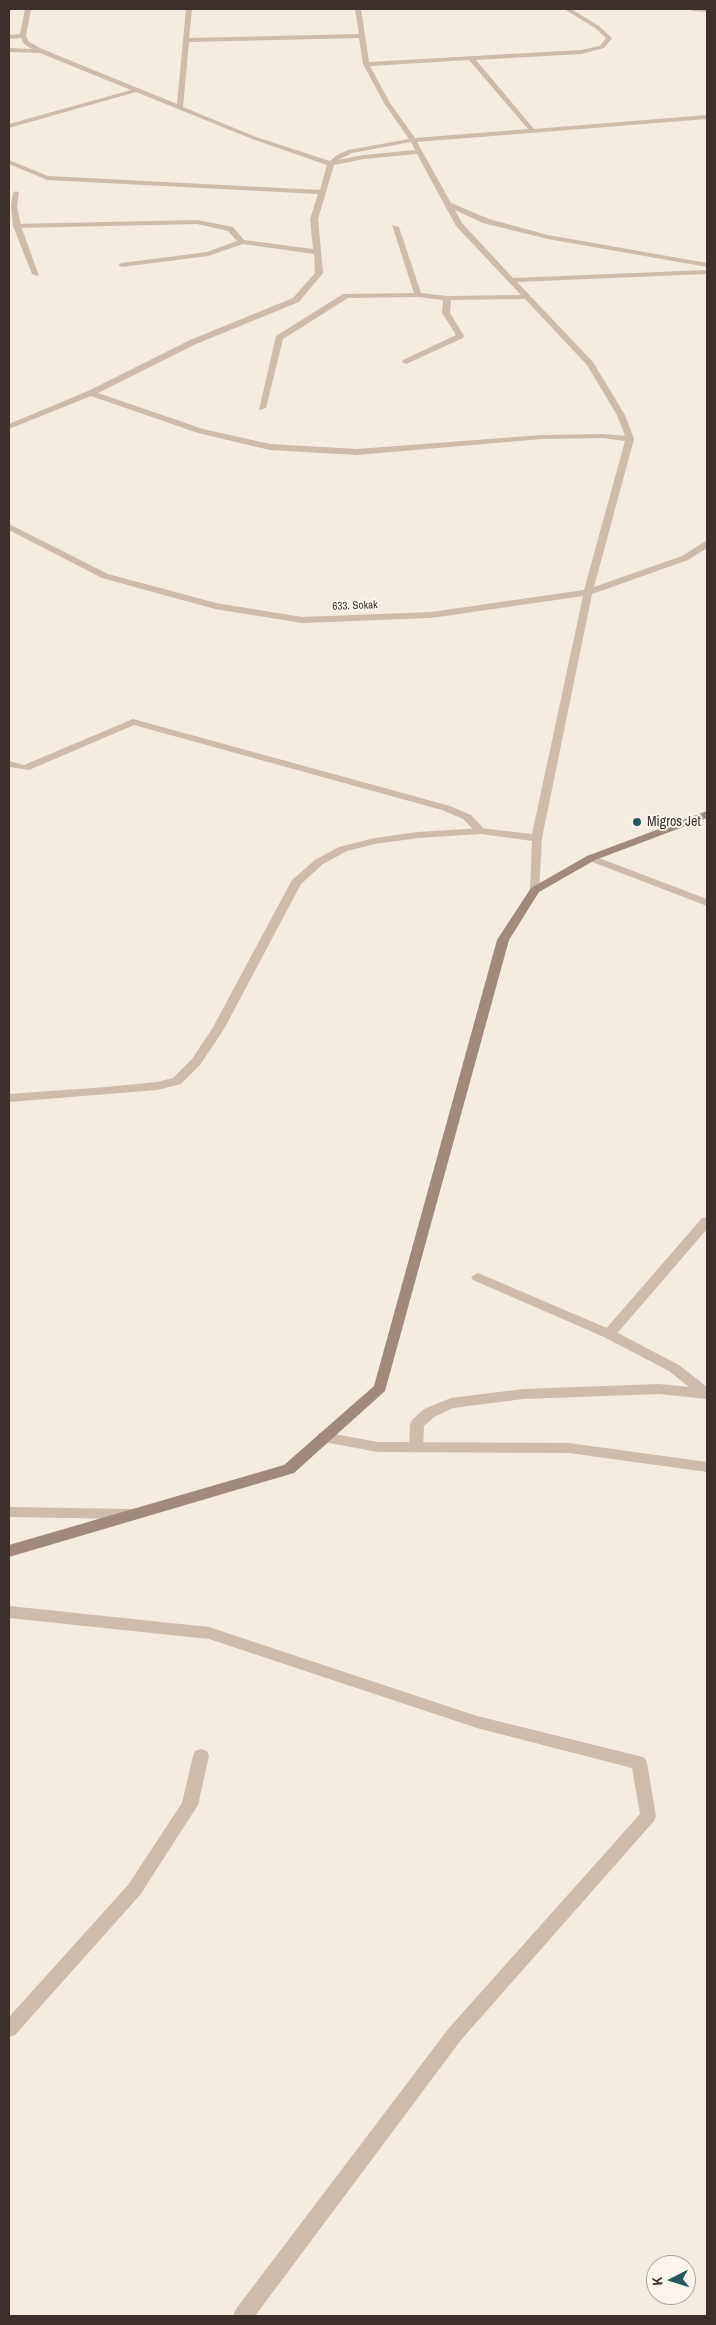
<!DOCTYPE html>
<html>
<head>
<meta charset="utf-8">
<style>
  body { margin:0 }
  #map { position:relative; width:716px; height:2325px; overflow:hidden; background:#f4ebe1; font-family:"Archivo Narrow",sans-serif }
  canvas { display:block }
  .frame { position:absolute; inset:0; border:10px solid #3b302b; pointer-events:none }
  .north { position:absolute; left:646px; top:2255px; width:50px; height:50px; box-sizing:border-box; background:#fbf5ee; border:1px solid #aea6a0; border-radius:50%; rotate:265deg; font-size:14px; font-weight:700; line-height:20px; text-align:center; color:#3b302b }
  .north::after { content:''; display:block; margin:auto; width:18px; height:22px; background:#1f5a5e; clip-path:polygon(50% 0,100% 100%,50% 72%,0 100%) }
</style>
</head>
<body>
<div id="map">
<canvas width="716" height="2325"></canvas>
<div class="frame"></div>
<div class="north">K</div>
</div>
<script>
const g = document.querySelector('canvas').getContext('2d');
g.lineJoin = 'round';
const poly = rows => new Path2D(rows.map(r => 'M' + r).join(''));
function fill(path, color) { g.fillStyle = color; g.fill(path, 'evenodd'); }
function trace(path, color, width, dash) { g.strokeStyle = color; g.lineWidth = width; g.lineCap = dash ? 'butt' : 'round'; g.setLineDash(dash || []); g.stroke(path); }
function label(font, color, halo, rows, align = 'center') {
  g.font = font + ' "Archivo Narrow",sans-serif'; g.lineWidth = 4; g.setLineDash([]); g.textBaseline = 'middle'; g.strokeStyle = halo; g.fillStyle = color; for (const [text, x, y, turn = 0] of rows) {
    g.save(); g.translate(x, y); g.rotate((+turn || 0) * Math.PI / 180); g.textAlign = isNaN(turn) ? turn : align; if (halo) g.strokeText(text, 0, 0); g.fillText(text, 0, 0); g.restore();
  }
}
fill(poly([
  [16,191,19,193,17,206,21,226,39,276,32,274,13,226,11,206,13,193,16,191],
  [133,719,450,806,471,815,486,831,485,833,477,833,463,819,442,810,134,725,29,770,9,767,9,761,24,765,133,719],
  [478,1273,614,1331,679,1365,707,1387,707,1399,659,1394,523,1399,453,1408,434,1417,424,1426,423,1447,421,1451,416,1452,411,1451,409,1447,410,1424,412,1420,424,1409,451,1398,523,1389,659,1384,689,1387,669,1371,604,1337,473,1280,471,1277,478,1273],
  [201,1749,207,1751,209,1756,198,1805,140,1895,15,2035,9,2037,9,2017,128,1885,182,1803,193,1756,195,1751,201,1749]
]), '#cdbbac');
fill(poly([
  [25,9,31,9,26,36,29,42,42,49,177,104,186,9,192,9,189,38,359,34,355,9,361,9,369,62,581,50,600,46,606,38,595,28,564,9,571,9,599,26,612,38,604,48,581,54,476,60,534,129,707,115,707,119,417,142,451,203,489,219,548,235,707,263,707,267,548,239,483,223,455,210,462,223,513,278,707,270,707,274,517,282,593,362,625,415,634,439,594,587,682,556,704,542,707,541,707,548,688,560,592,594,542,838,539,892,535,893,530,890,532,841,481,834,418,838,375,844,347,851,323,864,301,884,224,1029,200,1065,181,1084,157,1090,9,1102,9,1094,106,1087,157,1082,173,1078,192,1059,212,1029,292,880,315,860,339,847,375,838,418,832,481,828,532,834,583,596,431,618,302,623,215,609,102,578,9,530,9,524,108,574,216,603,302,617,431,612,584,590,625,441,603,438,542,439,357,455,270,450,198,433,91,396,9,429,9,424,88,391,190,340,293,298,315,273,314,254,243,244,208,256,122,267,118,265,122,263,207,252,237,241,228,231,197,224,17,228,13,226,14,224,197,220,233,227,244,240,313,249,310,219,318,194,47,180,9,164,9,160,48,176,320,190,327,165,252,139,136,92,9,128,9,124,131,90,40,53,9,52,9,48,32,49,24,44,21,38,9,39,9,35,20,34,25,9],
  [359,38,363,64,384,103,409,139,348,150,337,155,330,161,256,137,183,107,189,42,359,38],
  [469,60,528,129,415,138,390,103,370,66,469,60],
  [411,142,415,150,364,155,338,160,352,153,411,142],
  [417,154,456,226,521,295,447,296,421,293,399,227,392,225,414,293,343,294,276,336,259,410,266,408,283,339,348,298,418,297,443,300,442,313,456,335,403,360,402,362,406,364,463,338,464,336,450,313,451,300,525,299,587,365,617,415,625,436,603,434,542,435,357,449,270,444,203,429,98,393,196,344,299,302,323,273,318,219,334,165,364,159,417,154],
  [690,9,707,9,707,12,693,11,690,9],
  [591,855,707,899,707,906,587,860,586,858,587,856,591,855],
  [707,1217,707,1229,614,1337,604,1337,602,1334,604,1331,702,1218,707,1217],
  [324,1432,378,1442,569,1443,707,1462,707,1472,569,1453,378,1452,319,1441,317,1437,319,1433,324,1432],
  [9,1507,131,1509,136,1510,138,1514,136,1518,131,1519,9,1517,9,1507],
  [9,1606,209,1627,477,1716,639,1756,645,1758,647,1763,656,1816,654,1821,461,2040,255,2316,233,2316,236,2309,449,2028,640,1814,632,1768,477,1728,209,1639,9,1618,9,1606]
]), '#cdbbac');
fill(poly([
  [707,811,707,818,595,860,539,892,509,940,385,1391,294,1473,9,1557,9,1545,284,1465,374,1386,497,940,531,888,587,856,707,811]
]), '#a18a7d');
for (const [x, y, r, color] of [
  [637,822,5,"#1f5a5e"]
]) { const dot = new Path2D(); dot.arc(x, y, r, 0, 2 * Math.PI); g.fillStyle = color; g.fill(dot); trace(dot, '#fbf5ee', 2); }
label('11px', '#3b302b', '#fbf5ee', [
  ["633. Sokak",355,606,-2]
]);
label('14px', '#3b302b', '#fbf5ee', [
  ["Migros Jet",647,822]
], 'left');
</script>
</body>
</html>
